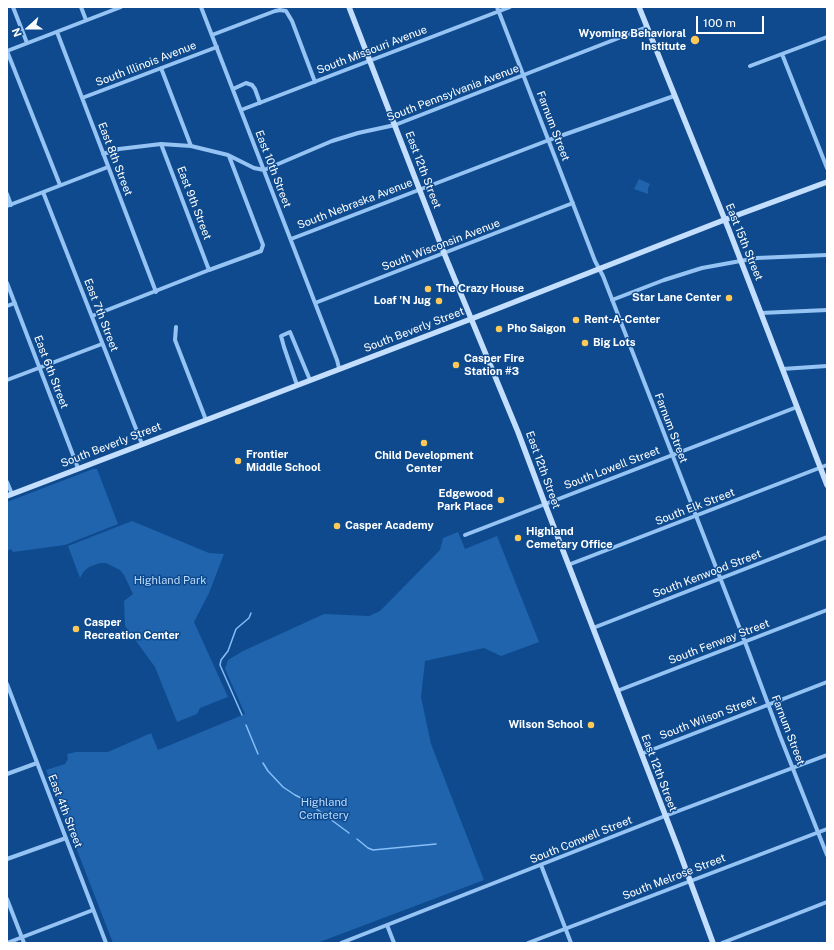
<!DOCTYPE html>
<html>
<head>
<meta charset="utf-8">
<style>
  body { margin:0 }
  #map { position:relative; width:834px; height:950px; overflow:hidden; background:#0e4a8d; font-family:"Public Sans",sans-serif }
  canvas { display:block }
  .frame { position:absolute; inset:0; border:8px solid #fff; pointer-events:none }
  .north { position:absolute; left:8px; top:8px; width:40px; height:40px; -webkit-text-stroke:3px #0e4a8d; paint-order:stroke; rotate:249deg; font-size:11px; font-weight:700; line-height:16px; text-align:center; color:#fff }
  .north::after { content:''; display:block; margin:auto; width:14px; height:18px; background:#fff; clip-path:polygon(50% 0,100% 100%,50% 72%,0 100%) }
  .scale { position:absolute; left:696px; top:16px; width:68px; height:18px; box-sizing:border-box; border:2px solid #fff; border-top:0; padding-left:5px; font-size:12px; line-height:14px; white-space:nowrap; color:#fff; -webkit-text-stroke:3px #0e4a8d; paint-order:stroke }
</style>
</head>
<body>
<div id="map">
<canvas width="834" height="950"></canvas>
<div class="frame"></div>
<div class="north">N</div>
<div class="scale">100 m</div>
</div>
<script>
const g = document.querySelector('canvas').getContext('2d');
g.lineJoin = 'round';
function fill(path, color) { g.fillStyle = color; g.fill(path, 'evenodd'); }
const poly = rows => new Path2D(rows.map(r => 'M' + r).join(''));
function trace(path, color, width, dash) { g.strokeStyle = color; g.lineWidth = width; g.lineCap = dash ? 'butt' : 'round'; g.setLineDash(dash || []); g.stroke(path); }
function label(font, color, halo, rows, align = 'center') {
  g.font = font + ' "Public Sans",sans-serif'; g.lineWidth = 3; g.setLineDash([]); g.textBaseline = 'middle'; g.strokeStyle = halo; g.fillStyle = color; for (const [text, x, y, turn = 0] of rows) {
    g.save(); g.translate(x, y); g.rotate((+turn || 0) * Math.PI / 180); g.textAlign = isNaN(turn) ? turn : align; if (halo) g.strokeText(text, 0, 0); g.fillText(text, 0, 0); g.restore();
  }
}
fill(poly([
  [639,179,650,184,648,188,648,194,634,189],
  [93,469,97,469,118,524,65,545,13,552,11,549,7,551,7,502],
  [132,521,209,553,224,554,209,593,194,622,228,697,200,708,197,714,177,722,155,667,125,626,124,601,133,594,124,575,120,570,106,563,100,563,89,567,84,571,80,578,68,546],
  [458,532,465,549,497,536,539,642,501,656,484,648,425,661,421,697,431,744,484,880,317,943,113,943,46,770,65,764,68,759,67,754,76,752,108,752,151,733,158,750,245,714,225,669,228,660,243,651,324,614,369,616,380,611,440,550,443,538]
]), '#1f64ad');
trace(poly([
  [242,715,220,665,221,660,228,651,236,629,249,618,251,613],
  [246,725,258,754],
  [263,763,268,771,283,787,295,795,303,799,349,833],
  [357,839,368,848,373,850,436,844]
]), '#86bef7', 1.5);
trace(poly([
  [13,7,27,43],
  [81,7,86,20],
  [201,7,337,360,339,368],
  [497,7,595,261,603,276,745,642,780,736,827,855],
  [57,32,156,292],
  [212,35,275,11,280,10,286,11,292,21,315,82],
  [7,51,60,185],
  [7,51,121,7],
  [782,54,827,168],
  [750,66,827,37],
  [161,68,191,146],
  [233,89,246,83,252,85,255,89,260,103],
  [82,98,217,47],
  [241,110,510,7],
  [161,144,209,270],
  [103,154,119,149,161,144,191,146,228,155,254,168,264,170,332,141,358,133,395,125,647,27],
  [43,192,142,444],
  [7,194,11,205],
  [7,206,108,167],
  [291,239,549,140,674,96],
  [7,283,78,468],
  [612,300,664,280,702,268,757,258,827,255],
  [315,303,573,203],
  [7,306,15,303],
  [761,313,827,310],
  [92,316,209,270,261,251,263,245,229,156],
  [176,327,175,340,206,420],
  [782,369,827,366],
  [7,380,102,344],
  [297,385,284,347,281,336,290,332,310,380],
  [7,482,12,494],
  [465,535,797,407],
  [568,565,827,465],
  [593,628,827,537],
  [7,684,106,943],
  [617,691,827,610],
  [641,754,827,682],
  [7,774,37,763],
  [7,859,66,838],
  [541,865,571,943],
  [7,899,24,943],
  [387,925,394,943],
  [7,943,93,910],
  [341,943,665,816,827,755],
  [528,943,827,829],
  [722,943,827,902]
]), '#95c3f3', 4);
trace(poly([
  [349,7,444,253,518,432,545,504,678,848,713,943],
  [639,7,729,230,827,485],
  [7,496,471,319,724,220,827,182]
]), '#c4dffd', 5.5);
for (const [x, y, r, color] of [
  [695,40,5,"#ffc957"],
  [428,289,4,"#ffc957"],
  [729,298,4,"#ffc957"],
  [439,301,4,"#ffc957"],
  [576,320,4,"#ffc957"],
  [499,329,4,"#ffc957"],
  [585,343,4,"#ffc957"],
  [456,365,4,"#ffc957"],
  [424,443,4,"#ffc957"],
  [238,461,4,"#ffc957"],
  [501,500,4,"#ffc957"],
  [337,526,4,"#ffc957"],
  [518,538,4,"#ffc957"],
  [76,629,4,"#ffc957"],
  [591,725,4,"#ffc957"]
]) { const dot = new Path2D(); dot.arc(x, y, r, 0, 2 * Math.PI); g.fillStyle = color; g.fill(dot); trace(dot, '#0e4a8d', 1.5); }
label('bold 11px', '#fff', '#0e4a8d', [
  ["Wyoming Behavioral",686,34,"right"],
  ["Institute",686,47,"right"],
  ["The Crazy House",436,289],
  ["Star Lane Center",721,298,"right"],
  ["Loaf 'N Jug",431,301,"right"],
  ["Rent-A-Center",584,320],
  ["Pho Saigon",507,329],
  ["Big Lots",593,343],
  ["Casper Fire",464,359],
  ["Station #3",464,372],
  ["Frontier",246,455],
  ["Middle School",246,468],
  ["Child Development",424,456,"center"],
  ["Center",424,469,"center"],
  ["Edgewood",493,494,"right"],
  ["Park Place",493,507,"right"],
  ["Casper Academy",345,526],
  ["Highland",526,532],
  ["Cemetary Office",526,545],
  ["Casper",84,623],
  ["Recreation Center",84,636],
  ["Wilson School",583,725,"right"]
], 'left');
label('11px', '#fff', '#0e4a8d', [
  ["South Missouri Avenue",372,50,-21],
  ["South Illinois Avenue",146,64,-21],
  ["South Pennsylvania Avenue",453,93,-21],
  ["Farnum Street",553,126,69],
  ["East 8th Street",115,159,69],
  ["East 10th Street",273,169,69],
  ["East 12th Street",423,170,69],
  ["East 9th Street",194,203,69],
  ["South Nebraska Avenue",355,204,-21],
  ["East 15th Street",744,242,68],
  ["South Wisconsin Avenue",441,245,-21],
  ["East 7th Street",101,315,69],
  ["South Beverly Street",414,330,-21],
  ["East 6th Street",51,372,69],
  ["Farnum Street",671,428,69],
  ["South Beverly Street",111,445,-21],
  ["South Lowell Street",612,468,-21],
  ["East 12th Street",543,470,70],
  ["South Elk Street",695,507,-21],
  ["South Kenwood Street",707,574,-21],
  ["South Fenway Street",719,642,-21],
  ["South Wilson Street",708,718,-21],
  ["Farnum Street",788,730,69],
  ["East 12th Street",659,773,69],
  ["East 4th Street",65,811,69],
  ["South Conwell Street",581,840,-22],
  ["South Melrose Street",674,877,-21]
]);
label('11px', '#bcdcfe', '#0e4a8d', [
  ["Highland Park",170,581],
  ["Highland",324,803],
  ["Cemetery",324,816]
]);
</script>
</body>
</html>
